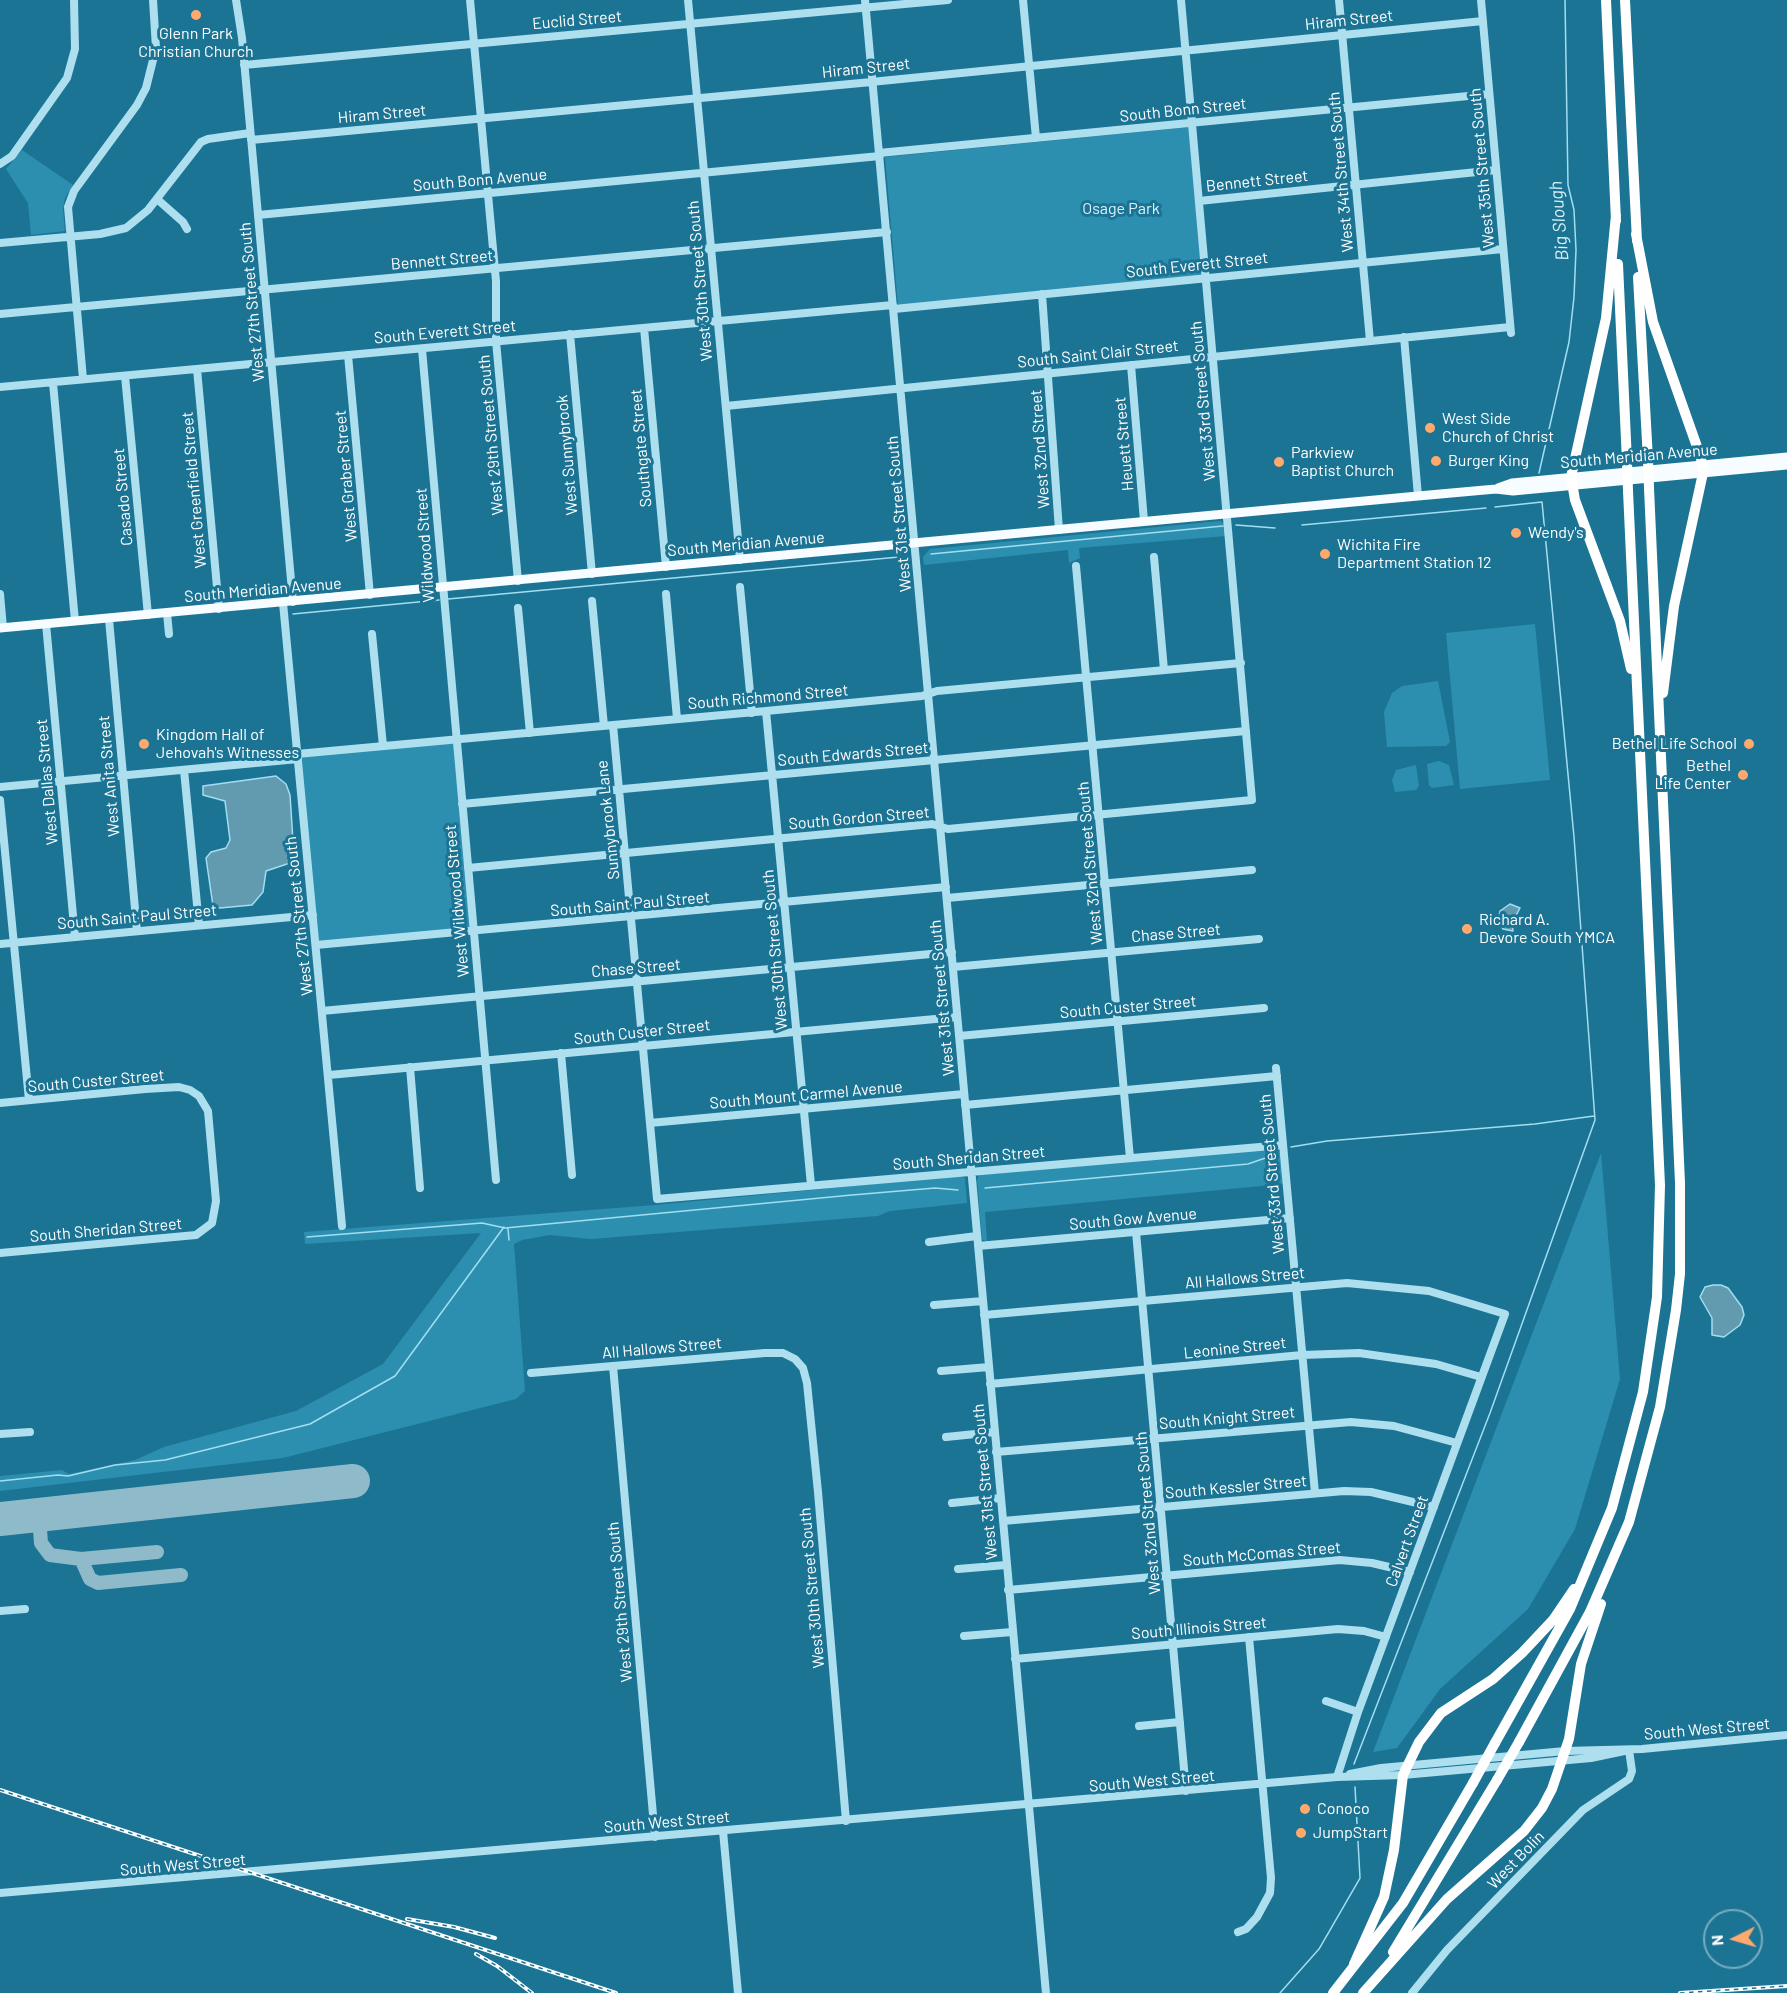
<!DOCTYPE html>
<html>
<head>
<meta charset="utf-8">
<style>
  body { margin:0 }
  #map { position:relative; width:1787px; height:1993px; overflow:hidden; background:#1c7494; font-family:Barlow,sans-serif }
  canvas { display:block }
  .north { position:absolute; left:1703px; top:1909px; width:60px; height:60px; box-sizing:border-box; background:#1c7494; border:2px solid #77acbf; border-radius:50%; rotate:265deg; font-size:16px; font-weight:700; line-height:24px; text-align:center; color:#fff }
  .north::after { content:''; display:block; margin:auto; width:21px; height:27px; background:#ffa96d; clip-path:polygon(50% 0,100% 100%,50% 72%,0 100%) }
</style>
</head>
<body>
<div id="map">
<canvas width="1787" height="1993"></canvas>
<div class="north">N</div>
</div>
<script>
const g = document.querySelector('canvas').getContext('2d');
g.lineJoin = 'round';
function fill(path, color) { g.fillStyle = color; g.fill(path, 'evenodd'); }
const poly = rows => new Path2D(rows.map(r => 'M' + r).join(''));
function trace(path, color, width, dash) { g.strokeStyle = color; g.lineWidth = width; g.lineCap = dash ? 'butt' : 'round'; g.setLineDash(dash || []); g.stroke(path); }
function label(font, color, halo, rows, align = 'center') {
  g.font = font + ' Barlow,sans-serif'; g.lineWidth = 6; g.setLineDash([]); g.textBaseline = 'middle'; g.strokeStyle = halo; g.fillStyle = color; for (const [text, x, y, turn = 0] of rows) {
    g.save(); g.translate(x, y); g.rotate((+turn || 0) * Math.PI / 180); g.textAlign = isNaN(turn) ? turn : align; if (halo) g.strokeText(text, 0, 0); g.fillText(text, 0, 0); g.restore();
  }
}
fill(poly([
  [1190,127,1203,276,898,306,885,157],
  [22,150,73,185,65,198,63,209,65,231,31,235,28,203,6,169],
  [1220,521,1225,524,1226,536,1079,548,1080,558,1069,563,1068,550,924,565,923,557,930,549],
  [1535,624,1550,780,1460,789,1446,633],
  [1438,681,1450,742,1446,746,1387,747,1384,712,1392,693,1402,686],
  [456,740,474,931,316,945,297,754],
  [1439,761,1449,765,1454,785,1432,788,1429,785,1427,764],
  [1416,765,1419,786,1416,790,1395,792,1392,780,1396,770],
  [1275,1148,1281,1155,1283,1184,985,1212,987,1242,982,1239,977,1180,979,1175],
  [1601,1153,1620,1379,1575,1529,1528,1609,1440,1689,1397,1748,1373,1752],
  [958,1176,965,1178,967,1203,890,1211,878,1216,591,1239,550,1235,522,1240,514,1244,525,1391,516,1399,283,1458,0,1491,0,1476,62,1470,69,1474,135,1460,164,1447,296,1411,383,1364,481,1233,305,1244,304,1232,655,1205]
]), '#2c8fb0');
const water = poly([
  [276,776,286,784,290,795,294,856,290,863,266,871,263,892,252,905,220,908,213,906,206,858,211,852,226,848,230,840,225,801,203,795,203,786,276,776],
  [1510,904,1520,908,1512,923,1513,931,1503,929,1498,921,1500,911,1510,904],
  [1713,1285,1721,1285,1728,1288,1742,1307,1744,1315,1740,1325,1724,1337,1712,1335,1712,1318,1700,1297,1705,1287,1713,1285]
]);
fill(water, '#629baf');
trace(water, '#a2def1', 1.5);
trace(poly([
  [1539,473,1569,342,1574,297,1576,250,1574,210,1568,185,1565,0],
  [1236,525,1275,528],
  [1302,525,1486,508],
  [931,554,1223,526],
  [448,599,899,557],
  [293,614,439,600],
  [1291,1147,1327,1141,1535,1124,1594,1116],
  [985,1188,1248,1164,1277,1154],
  [508,1229,509,1240],
  [307,1237,482,1223,505,1228,852,1195,935,1188,958,1190],
  [0,1481,58,1475,68,1476,115,1465,165,1460,310,1424,395,1376,504,1227],
  [1354,1764,1490,1413,1595,1120,1574,837,1542,502,1495,507],
  [1280,1993,1319,1949,1360,1878,1355,1787]
]), '#a2def1', 1.5);
trace(poly([
  [39,1515,41,1543,50,1555,81,1559,157,1552],
  [81,1559,90,1579,98,1583,181,1575]
]), '#8ebaca', 14);
trace(poly([
  [0,1519,353,1481]
]), '#8ebaca', 34);
trace(poly([
  [236,0,242,38,293,602],
  [470,0,496,281,496,341,518,581],
  [688,0,740,560],
  [865,0,1046,1993],
  [1023,0,1036,138],
  [1339,0,1370,341],
  [1481,0,1511,333],
  [244,65,948,0],
  [251,140,861,83,1483,21],
  [879,153,1489,94],
  [0,164,12,156,67,78,75,49,74,0],
  [157,199,183,222,187,229],
  [1199,201,1496,170],
  [258,215,880,156],
  [0,243,100,234,126,228,148,210,201,142,208,139,250,133],
  [1042,294,1059,530],
  [894,309,1503,249],
  [0,314,887,232],
  [644,328,666,567],
  [570,334,592,574],
  [1404,337,1418,496],
  [422,349,496,1180],
  [348,355,370,595],
  [1131,365,1144,521],
  [197,369,219,609],
  [125,376,148,615],
  [83,379,68,207,74,191,137,105,146,88,156,48,153,0],
  [53,383,75,621],
  [0,387,893,305],
  [726,406,1510,327],
  [1154,557,1164,670],
  [1076,566,1130,1158],
  [740,587,752,713],
  [0,594,3,628],
  [666,594,677,719],
  [592,601,604,726],
  [283,603,342,1226],
  [518,608,530,733],
  [167,613,169,634],
  [109,619,137,931],
  [46,624,75,937],
  [372,634,383,746],
  [766,711,811,1185],
  [613,725,657,1199,1283,1145],
  [297,754,766,711,922,696,937,691,1241,663],
  [184,770,199,925],
  [0,787,298,759],
  [0,800,29,1100],
  [462,804,1246,731],
  [468,868,932,824,948,829,1252,800,1181,0],
  [947,898,1252,870],
  [0,944,313,915],
  [316,945,946,887],
  [953,967,1259,939],
  [322,1011,952,952],
  [959,1036,1264,1008],
  [561,1053,572,1175],
  [410,1067,420,1188],
  [1276,1068,1315,1493],
  [329,1075,957,1017],
  [0,1103,145,1089,179,1087,190,1090,199,1096,208,1111,216,1201,212,1223,196,1235,0,1253],
  [965,1105,1277,1076],
  [650,1123,964,1094],
  [1136,1232,1186,1791],
  [929,1242,977,1236],
  [978,1246,1290,1218],
  [934,1305,983,1301],
  [984,1315,1347,1283,1429,1291,1505,1314,1358,1712,1337,1777],
  [613,1366,655,1837],
  [941,1371,989,1367],
  [531,1373,765,1353,783,1353,795,1359,803,1368,807,1383,818,1492,846,1821],
  [990,1384,1302,1355,1359,1353,1436,1364,1481,1377],
  [0,1434,30,1432],
  [946,1437,995,1432],
  [996,1452,1351,1422,1394,1426,1457,1443],
  [952,1503,1000,1498],
  [1003,1521,1344,1491,1371,1492,1434,1507],
  [958,1569,1006,1565],
  [1008,1590,1340,1560,1372,1563,1410,1572],
  [0,1611,25,1609],
  [964,1636,1012,1632],
  [1015,1659,1338,1629,1364,1631,1386,1637],
  [1326,1701,1358,1712],
  [1139,1726,1180,1722],
  [1350,1774,1381,1768,1565,1751,1642,1749,1787,1735],
  [723,1831,738,1993],
  [0,1893,1337,1777,1403,1775,1591,1758,1629,1750],
  [1238,1932,1246,1929,1257,1917,1270,1893,1271,1878,1249,1637],
  [1412,1993,1447,1950,1583,1810,1629,1779,1632,1771,1629,1750]
]), '#aedfef', 8);
trace(poly([
  [1498,488,1512,483,1787,457],
  [0,628,1418,496,1496,489,1513,491,1787,465]
]), '#f6fcff', 9);
trace(poly([
  [1606,0,1616,221],
  [1625,0,1637,241],
  [1616,215,1606,318,1571,477,1575,500,1620,621,1631,669],
  [1636,234,1653,322,1701,458,1703,473,1674,606,1663,693],
  [1618,264,1627,462],
  [1638,277,1648,460],
  [1519,1742,1590,1612,1629,1522,1660,1407,1676,1310,1680,1274,1680,1183,1649,488],
  [1495,1743,1570,1609,1612,1508,1643,1392,1657,1297,1660,1185,1628,491],
  [1393,1952,1497,1780],
  [1354,1964,1384,1897,1394,1850,1403,1775,1419,1742,1441,1713,1493,1679,1522,1653,1553,1620,1574,1589],
  [1333,1993,1403,1903,1473,1783],
  [1363,1993,1447,1899,1524,1831,1542,1808,1552,1789,1569,1739,1581,1664,1601,1604]
]), '#fff', 10);
const rail = poly([
  [0,1790,616,1993],
  [407,1919,454,1927,495,1938],
  [476,1954,497,1966,532,1993],
  [1680,1993,1787,1986]
]);
trace(rail, '#fff', 4);
trace(rail, '#1c7494', 1.5, [4.5]);
trace(poly([
  [1648,460,1649,488],
  [1627,462,1628,491],
  [1497,1780,1519,1742],
  [1473,1783,1495,1743]
]), '#fff', 10);
for (const [x, y, r, color] of [
  [196,15,6,"#ffa96d"],
  [1430,428,6,"#ffa96d"],
  [1436,461,6,"#ffa96d"],
  [1279,462,6,"#ffa96d"],
  [1516,533,6,"#ffa96d"],
  [1325,554,6,"#ffa96d"],
  [144,744,6,"#ffa96d"],
  [1749,744,6,"#ffa96d"],
  [1743,775,6,"#ffa96d"],
  [1467,929,6,"#ffa96d"],
  [1305,1809,6,"#ffa96d"],
  [1301,1833,6,"#ffa96d"]
]) { const dot = new Path2D(); dot.arc(x, y, r, 0, 2 * Math.PI); g.fillStyle = color; g.fill(dot); trace(dot, '#1c7494', 2); }
label('16px', '#fff', '#1c7494', [
  ["Euclid Street",577,20,-5],
  ["Hiram Street",1349,20,-6],
  ["Hiram Street",866,68,-6],
  ["South Bonn Street",1183,110,-6],
  ["Hiram Street",382,114,-5],
  ["West 35th Street South",1482,168,-95],
  ["West 34th Street South",1341,172,-95],
  ["South Bonn Avenue",480,180,-5],
  ["Bennett Street",1257,181,-6],
  ["Bennett Street",442,260,-5],
  ["South Everett Street",1197,265,-6],
  ["West 30th Street South",700,281,-95],
  ["West 27th Street South",252,302,-95],
  ["South Everett Street",445,332,-5],
  ["South Saint Clair Street",1098,354,-6],
  ["West 33rd Street South",1203,401,-95],
  ["West 29th Street South",491,435,-95],
  ["Heuett Street",1124,444,-95],
  ["Southgate Street",641,448,-95],
  ["West 32nd Street",1040,449,-94],
  ["West Sunnybrook",567,455,-95],
  ["South Meridian Avenue",1639,456,-5],
  ["West Graber Street",346,476,-95],
  ["West Greenfield Street",194,490,-95],
  ["Casado Street",123,497,-95],
  ["West 31st Street South",899,514,-95],
  ["South Meridian Avenue",746,544,-5],
  ["Wildwood Street",425,545,-94],
  ["South Meridian Avenue",263,590,-5],
  ["South Richmond Street",768,697,-5],
  ["South Edwards Street",853,754,-5],
  ["West Anita Street",109,776,-95],
  ["West Dallas Street",47,782,-95],
  ["South Gordon Street",859,818,-5],
  ["Sunnybrook Lane",608,820,-96],
  ["West 32nd Street South",1090,863,-95],
  ["West Wildwood Street",457,901,-95],
  ["South Saint Paul Street",630,904,-5],
  ["West 27th Street South",299,916,-96],
  ["South Saint Paul Street",137,917,-5],
  ["Chase Street",1176,933,-5],
  ["West 30th Street South",775,950,-95],
  ["Chase Street",636,968,-5],
  ["West 31st Street South",942,998,-95],
  ["South Custer Street",1128,1007,-5],
  ["South Custer Street",642,1032,-6],
  ["South Custer Street",96,1081,-5],
  ["South Mount Carmel Avenue",806,1095,-5],
  ["South Sheridan Street",969,1158,-5],
  ["West 33rd Street South",1272,1174,-95],
  ["South Gow Avenue",1133,1219,-5],
  ["South Sheridan Street",106,1230,-5],
  ["All Hallows Street",1245,1278,-5],
  ["All Hallows Street",662,1348,-5],
  ["Leonine Street",1235,1348,-6],
  ["South Knight Street",1227,1418,-5],
  ["West 31st Street South",985,1482,-95],
  ["South Kessler Street",1236,1487,-5],
  ["West 32nd Street South",1148,1513,-95],
  ["Calvert Street",1407,1541,-70],
  ["South McComas Street",1262,1554,-5],
  ["West 30th Street South",812,1588,-95],
  ["West 29th Street South",620,1602,-95],
  ["South Illinois Street",1199,1628,-5],
  ["South West Street",1707,1729,-5],
  ["South West Street",1152,1781,-5],
  ["South West Street",667,1822,-5],
  ["West Bolin",1516,1860,-46],
  ["South West Street",183,1865,-5]
]);
label('16px', '#fff', '#1c7494', [
  ["Glenn Park",196,34,"center"],
  ["Christian Church",196,52,"center"],
  ["West Side",1442,419],
  ["Church of Christ",1442,437],
  ["Parkview",1291,453],
  ["Baptist Church",1291,471],
  ["Burger King",1448,461],
  ["Wendy's",1528,533],
  ["Wichita Fire",1337,545],
  ["Department Station 12",1337,563],
  ["Kingdom Hall of",156,735],
  ["Jehovah's Witnesses",156,753],
  ["Bethel Life School",1737,744,"right"],
  ["Bethel",1731,766,"right"],
  ["Life Center",1731,784,"right"],
  ["Richard A.",1479,920],
  ["Devore South YMCA",1479,938],
  ["Conoco",1317,1809],
  ["JumpStart",1313,1833]
], 'left');
label('16px', '#d7f2fb', '#1c7494', [
  ["Osage Park",1121,209]
]);
label('italic 18px', '#daf2fa', '#1c7494', [
  ["Big Slough",1559,221,-95]
]);
</script>
</body>
</html>
